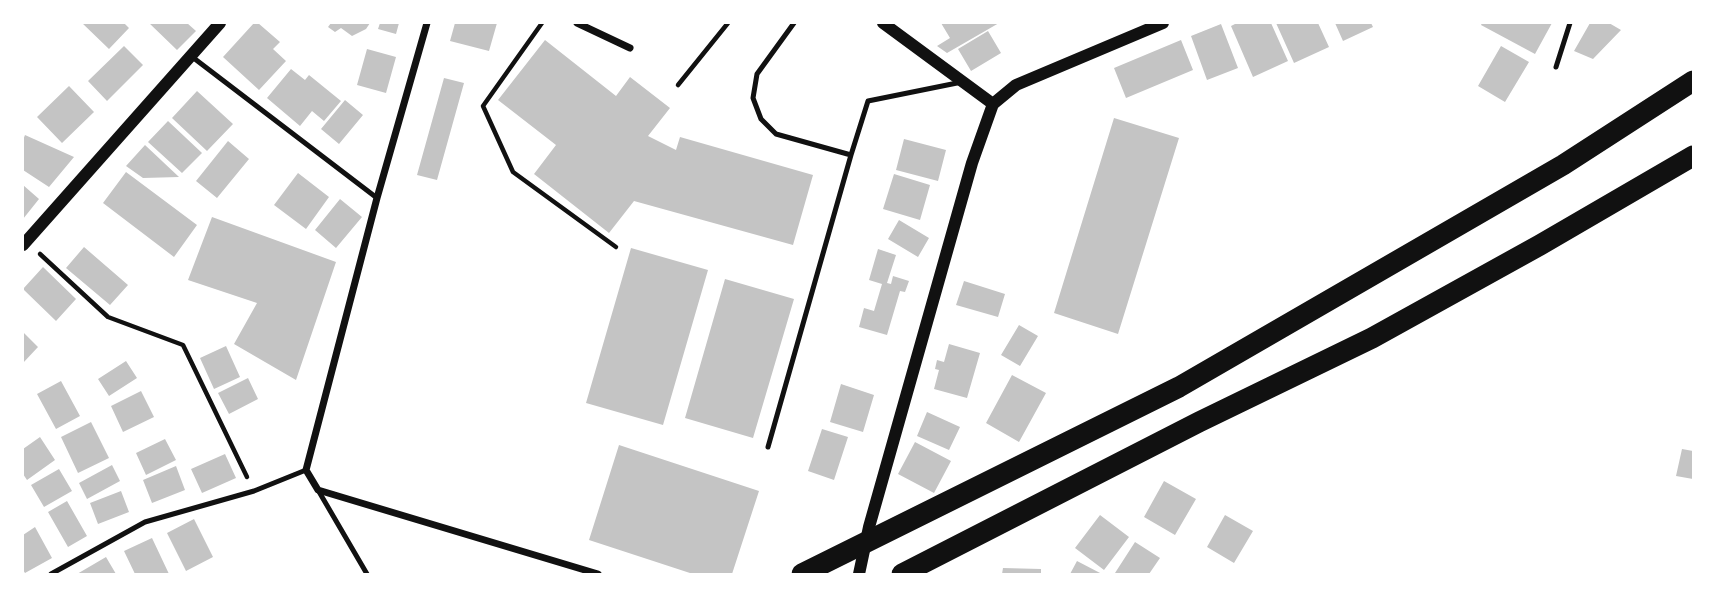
<!DOCTYPE html>
<html>
<head>
<meta charset="utf-8">
<style>
  body { margin:0 }
  #map { position:relative; width:1716px; height:597px; overflow:hidden; background:#fff; font-family:"Titillium Web",sans-serif }
  canvas { display:block }
  .frame { position:absolute; inset:0; border:24px solid #fff; pointer-events:none }
</style>
</head>
<body>
<div id="map">
<canvas width="1716" height="597"></canvas>
<div class="frame"></div>
</div>
<script>
const g = document.querySelector('canvas').getContext('2d');
g.lineJoin = 'round';
function fill(path, color) { g.fillStyle = color; g.fill(path, 'evenodd'); }
const poly = rows => new Path2D(rows.map(r => 'M' + r).join(''));
function trace(path, color, width, dash) { g.strokeStyle = color; g.lineWidth = width; g.lineCap = dash ? 'butt' : 'round'; g.setLineDash(dash || []); g.stroke(path); }
fill(poly([
  [82,23,124,23,129,28,109,49],
  [149,23,187,23,196,31,177,50],
  [254,23,258,23,280,42,273,49,286,61,259,90,223,57],
  [331,23,370,23,366,29,352,36,341,28,335,32,328,27],
  [380,23,399,23,396,34,378,29],
  [455,23,497,23,489,51,450,41],
  [941,23,999,23,947,53,937,46,950,38],
  [1237,23,1271,23,1288,61,1253,77,1231,26],
  [1276,23,1318,23,1329,47,1294,63],
  [1335,23,1371,23,1373,27,1343,41],
  [1482,23,1552,23,1535,54,1481,25],
  [1590,23,1609,23,1621,30,1593,59,1574,51],
  [1221,24,1238,68,1207,80,1191,36],
  [988,31,1001,53,971,71,958,49],
  [545,40,616,96,630,77,670,108,648,136,676,150,680,137,813,175,793,245,634,201,609,233,534,174,556,145,498,100],
  [1181,40,1193,70,1126,98,1114,68],
  [124,46,143,65,107,101,88,81],
  [1501,46,1529,62,1505,102,1478,86],
  [367,49,396,57,386,93,357,85],
  [291,69,305,80,309,75,341,101,324,121,312,111,300,126,267,98],
  [444,78,464,83,437,180,417,175],
  [69,86,94,112,62,143,37,117],
  [197,91,233,124,207,151,172,118],
  [345,100,363,115,339,144,321,129],
  [1114,118,1179,138,1118,334,1054,313],
  [168,121,202,153,182,173,148,142],
  [25,135,74,157,49,187,23,170,23,140],
  [904,139,946,150,938,181,896,170],
  [228,141,249,159,217,198,196,181],
  [145,145,179,177,143,178,126,166],
  [126,172,197,225,174,257,103,203],
  [298,173,329,197,306,229,274,205],
  [894,174,930,185,920,220,883,209],
  [23,185,39,199,23,219],
  [340,199,362,217,336,248,315,230],
  [212,217,336,262,296,380,234,344,257,303,188,280],
  [899,220,929,238,918,257,888,239],
  [84,247,128,285,110,305,66,268],
  [631,248,708,270,663,425,586,403],
  [878,249,896,255,887,283,891,284,893,276,909,281,905,292,900,291,887,335,859,327,864,308,874,311,882,284,869,280],
  [43,267,76,299,56,321,23,289],
  [725,279,794,299,753,438,685,418],
  [964,281,1005,294,998,317,956,305],
  [1019,325,1038,336,1020,366,1001,355],
  [23,332,38,347,23,363],
  [949,344,980,353,967,398,934,389,939,370,935,369,937,360,944,362],
  [226,346,240,377,214,389,200,358],
  [126,361,137,378,109,396,98,379],
  [1012,375,1046,393,1019,442,986,423],
  [248,378,258,399,229,414,218,393],
  [61,381,80,416,56,429,37,394],
  [841,384,874,395,863,432,830,422],
  [141,391,154,417,123,432,111,406],
  [927,412,960,427,949,450,917,436],
  [91,422,109,458,78,473,61,437],
  [822,429,848,437,834,480,808,471],
  [40,437,55,460,27,480,23,474,23,449],
  [165,439,176,460,146,475,136,453],
  [915,442,951,461,934,493,898,474],
  [619,445,759,491,732,574,693,574,589,540],
  [1682,449,1693,451,1693,479,1676,476],
  [225,454,236,478,202,493,191,469],
  [112,465,120,481,87,499,79,483],
  [176,466,185,490,152,503,143,480],
  [59,469,72,491,44,507,31,485],
  [1164,481,1196,499,1175,535,1144,517],
  [121,491,129,512,98,524,90,503],
  [67,501,87,536,68,547,48,512],
  [1100,515,1129,537,1104,570,1075,548],
  [1225,515,1253,531,1234,563,1207,547],
  [194,519,213,557,186,571,167,533],
  [35,527,52,558,25,573,23,570,23,535],
  [152,538,169,574,135,574,124,551],
  [1135,542,1160,558,1149,574,1117,574,1115,573],
  [106,557,116,574,77,574],
  [1077,561,1102,574,1070,574],
  [1003,568,1041,569,1041,574,1002,574]
]), '#c4c4c4');
trace(poly([
  [542,23,483,106,513,172,616,247],
  [678,85,728,23],
  [40,254,108,317,183,345,247,477]
]), '#111', 4.5);
trace(poly([
  [794,23,757,74,753,98,761,119,776,134,851,155],
  [191,56,377,198],
  [1556,67,1570,23],
  [768,447,851,155,868,101,962,82],
  [318,490,367,574],
  [51,574,145,522,254,491,306,470]
]), '#111', 5);
trace(poly([
  [427,23,377,198,306,470,318,490,598,574],
  [577,23,630,48]
]), '#111', 7);
trace(poly([
  [883,23,993,104],
  [23,245,220,23],
  [859,574,869,527,972,163,993,104,1016,85,1163,23]
]), '#111', 12);
trace(poly([
  [802,574,1179,387,1563,165,1693,81],
  [902,574,1199,422,1372,338,1540,245,1693,156]
]), '#111', 21);
</script>
</body>
</html>
